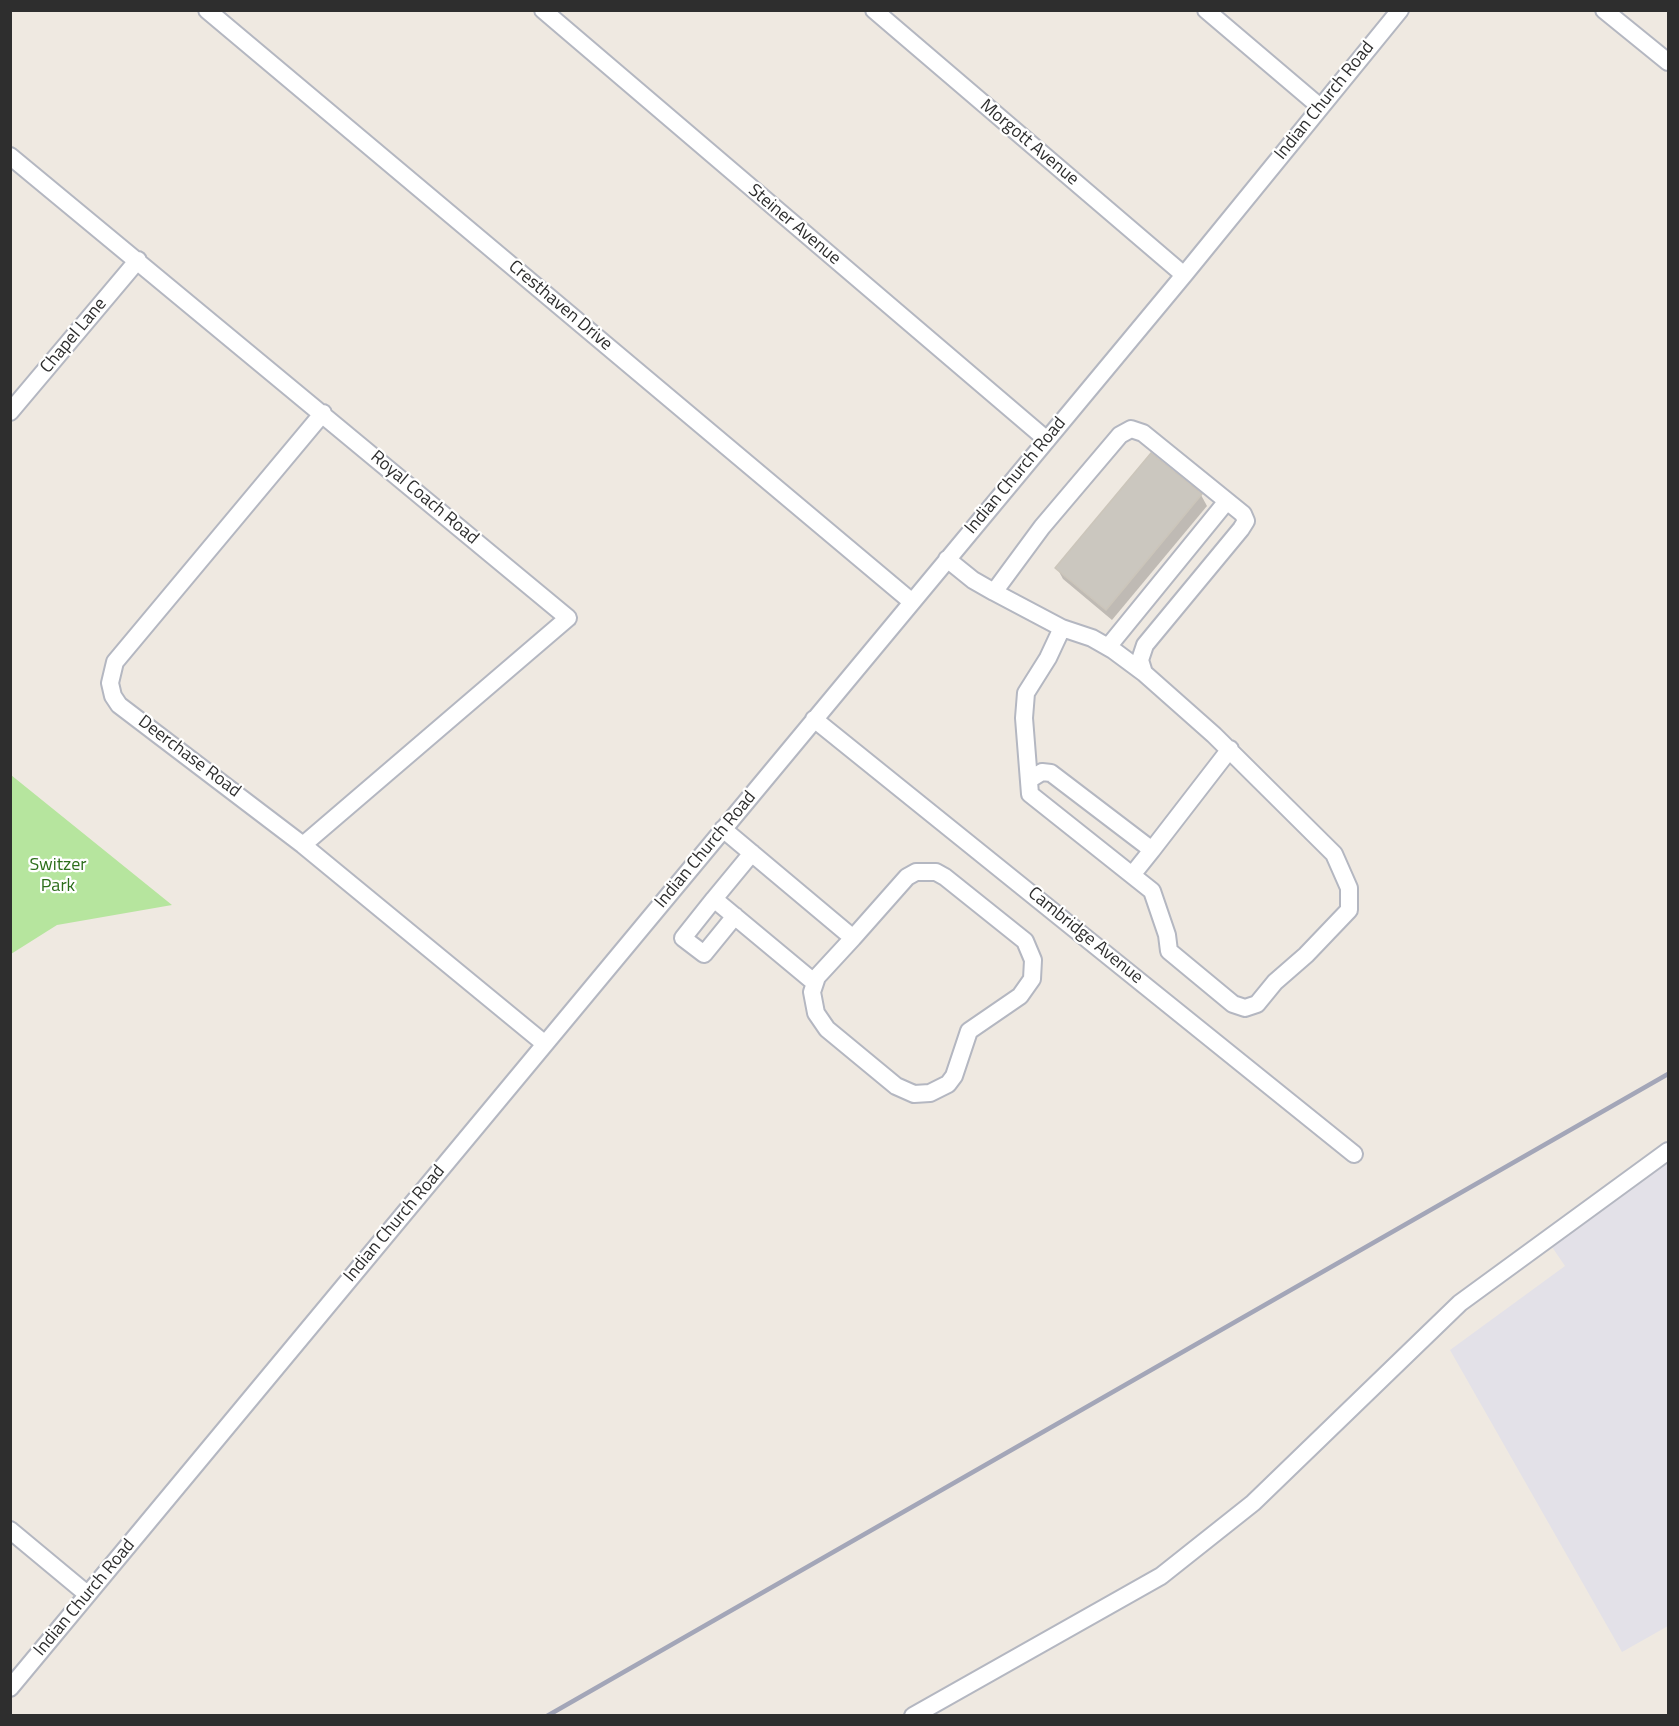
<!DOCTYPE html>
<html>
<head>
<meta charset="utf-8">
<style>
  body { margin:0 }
  #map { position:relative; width:1679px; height:1726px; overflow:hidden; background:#efe9e1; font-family:"Titillium Web",sans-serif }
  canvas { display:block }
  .frame { position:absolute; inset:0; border:12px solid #2e2e2e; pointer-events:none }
</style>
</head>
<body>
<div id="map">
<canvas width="1679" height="1726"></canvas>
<div class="frame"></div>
</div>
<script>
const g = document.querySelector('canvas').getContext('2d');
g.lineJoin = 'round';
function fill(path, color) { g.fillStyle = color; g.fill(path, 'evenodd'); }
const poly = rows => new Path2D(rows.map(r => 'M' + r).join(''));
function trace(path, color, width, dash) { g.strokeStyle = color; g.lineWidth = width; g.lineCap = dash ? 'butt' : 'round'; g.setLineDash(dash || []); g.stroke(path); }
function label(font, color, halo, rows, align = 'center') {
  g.font = font + ' "Titillium Web",sans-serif'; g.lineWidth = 4.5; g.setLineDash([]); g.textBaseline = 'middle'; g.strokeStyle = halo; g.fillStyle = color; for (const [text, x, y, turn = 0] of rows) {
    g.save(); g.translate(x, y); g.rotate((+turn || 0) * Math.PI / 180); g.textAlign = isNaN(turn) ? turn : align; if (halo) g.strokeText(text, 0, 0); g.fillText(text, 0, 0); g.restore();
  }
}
fill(poly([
  [1668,1161,1668,1626,1622,1652,1450,1350,1565,1266,1550,1244]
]), '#e3e1e8');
fill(poly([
  [11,775,172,905,57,925,11,954]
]), '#b6e59e');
fill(poly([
  [1151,455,1201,495,1207,506,1112,620,1063,579,1057,568]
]), '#0003');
const building = poly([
  [1151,453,1202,494,1106,610,1055,568,1151,453]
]);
fill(building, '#cbc7bf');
trace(building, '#cbc5ba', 1.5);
const minor = poly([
  [207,10,912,602],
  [543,10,1047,440],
  [874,10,1184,275],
  [1206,10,1319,106],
  [1604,10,1668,62],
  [10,156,568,618,303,845],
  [10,412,138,260],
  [323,413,115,662,110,683,113,696,119,705,303,845,545,1044],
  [947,559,973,580,994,592,1042,527,1120,435,1131,429,1143,433,1243,514,1246,521,1241,529,1145,645,1140,660,1144,673,1214,735,1334,854,1349,888,1349,910,1306,955,1275,982,1257,1004,1245,1008,1233,1004,1169,951,1167,935,1152,891,1030,794,1024,718,1026,693,1048,658,1062,628,994,592],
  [1062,628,1092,638,1113,650,1144,673],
  [1108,647,1227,501],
  [814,719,1354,1154],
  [1029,780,1042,772,1051,773,1152,850,1230,749],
  [723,829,853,938,907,877,916,872,936,872,945,877,1025,941,1033,960,1032,979,1020,996,969,1031,954,1076,948,1084,930,1093,914,1094,896,1086,827,1029,816,1013,812,992,817,977,853,938],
  [752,853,714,899,815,983],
  [1132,875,1152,850],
  [714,899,683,938,704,954,735,916],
  [10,1530,87,1594],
  [10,1688,1184,275,1400,10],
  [913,1716,1161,1576,1253,1503,1460,1303,1668,1151]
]);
trace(minor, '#b4b7c1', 20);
trace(minor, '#fff', 16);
trace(poly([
  [547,1716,1668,1074]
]), '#a3a6b8', 4.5);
label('18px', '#2e2e2e', '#fff', [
  ["Indian Church Road",1325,101,-51],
  ["Morgott Avenue",1029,143,40],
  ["Steiner Avenue",794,225,40],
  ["Cresthaven Drive",560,306,40],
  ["Chapel Lane",74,336,-50],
  ["Indian Church Road",1016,476,-50],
  ["Royal Coach Road",424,498,40],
  ["Deerchase Road",189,757,37],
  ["Indian Church Road",706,850,-50],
  ["Cambridge Avenue",1085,936,39],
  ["Indian Church Road",395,1224,-50],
  ["Indian Church Road",85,1598,-50]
]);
label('18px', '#2c6e1b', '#fff', [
  ["Switzer",58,866],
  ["Park",58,887]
]);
</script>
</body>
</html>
